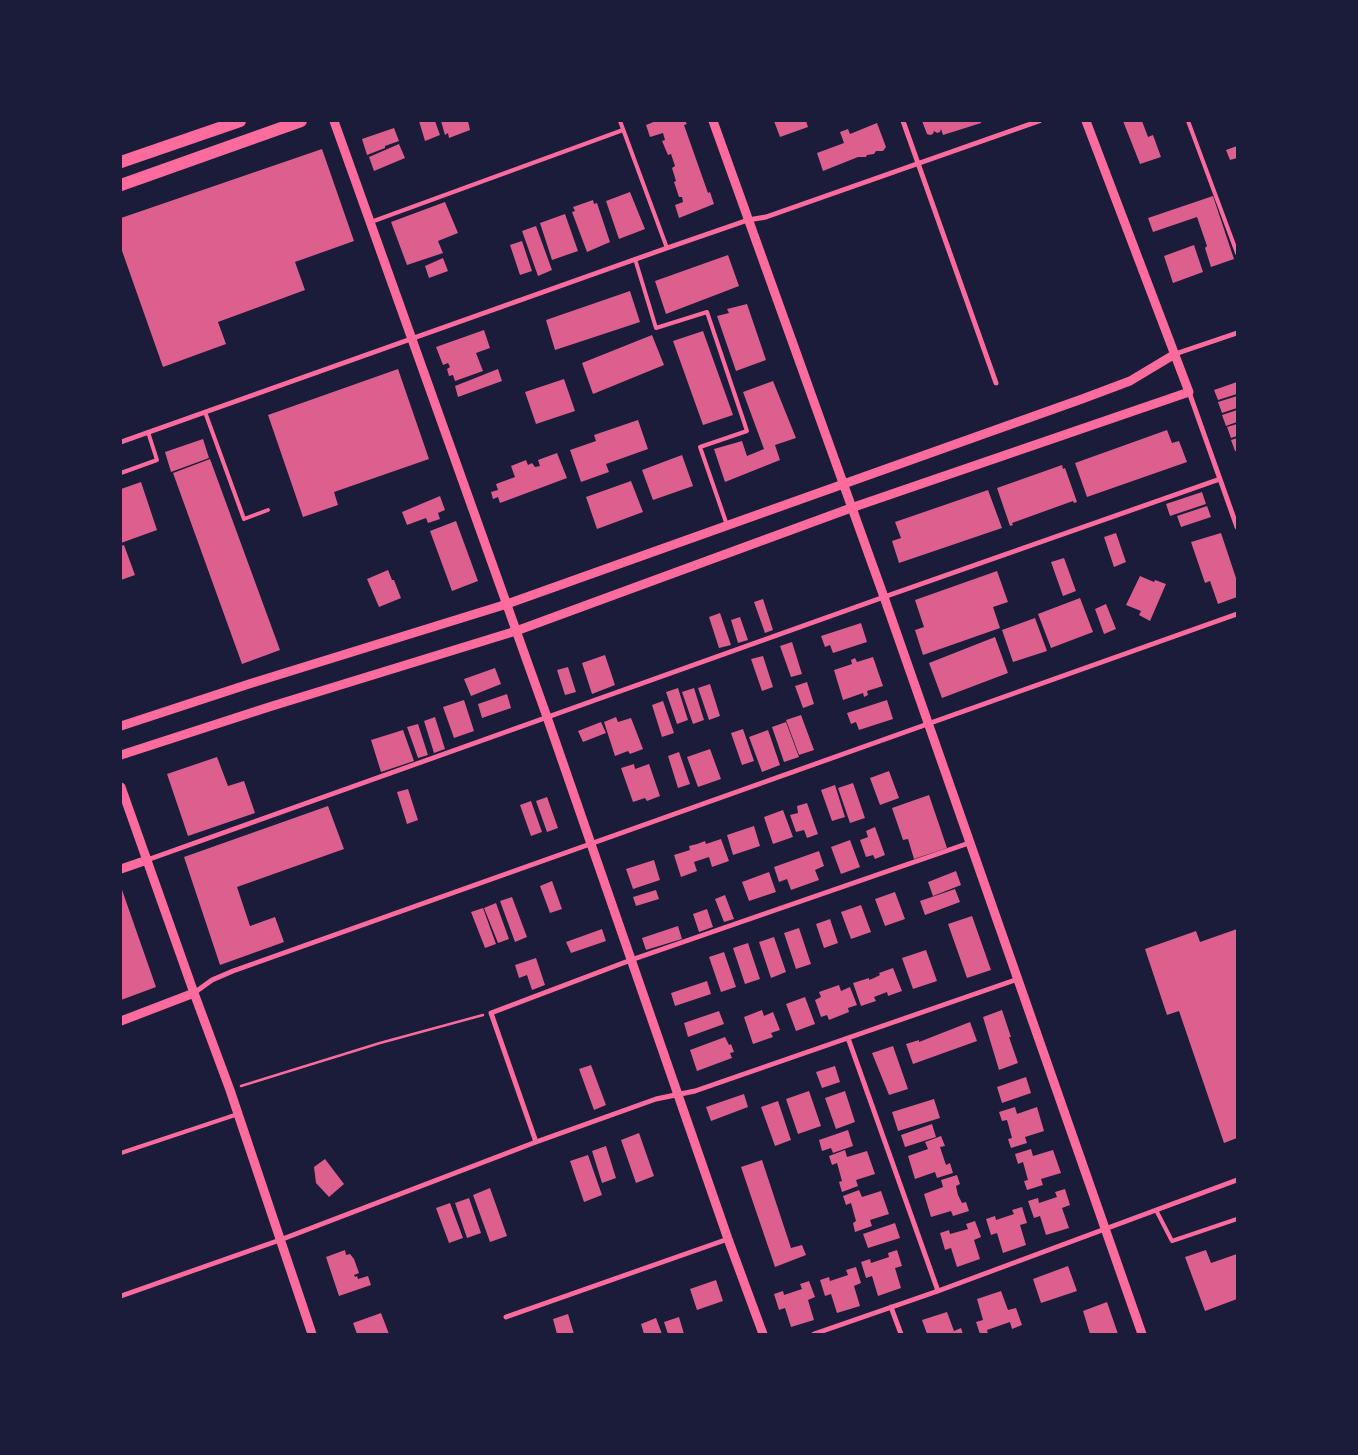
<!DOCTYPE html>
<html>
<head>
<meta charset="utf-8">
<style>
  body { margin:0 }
  #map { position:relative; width:1358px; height:1455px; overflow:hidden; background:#1b1b3a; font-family:Arial,sans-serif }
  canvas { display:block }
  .frame { position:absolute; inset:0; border:122px solid #1b1b3a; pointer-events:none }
</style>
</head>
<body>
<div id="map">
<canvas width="1358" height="1455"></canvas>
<div class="frame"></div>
</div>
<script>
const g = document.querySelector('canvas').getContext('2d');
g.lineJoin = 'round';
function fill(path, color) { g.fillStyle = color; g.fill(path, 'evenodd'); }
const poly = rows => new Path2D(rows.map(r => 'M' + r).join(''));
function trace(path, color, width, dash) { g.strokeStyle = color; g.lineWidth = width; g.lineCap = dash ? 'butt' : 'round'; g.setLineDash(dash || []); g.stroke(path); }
fill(poly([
  [419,121,435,121,440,135,425,141],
  [441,121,468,121,470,130,449,138,448,133,445,135],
  [656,121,685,121,687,124,684,125,708,193,710,192,714,204,679,218,675,205,683,202,682,197,679,197,674,182,676,181,672,168,675,166,671,154,668,155,662,141,665,140,663,133,650,137,646,125],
  [774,121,806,121,808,127,780,137],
  [922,121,981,121,981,123,943,135,941,129,940,132,937,133,934,131,933,134,930,135,927,134],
  [1123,121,1142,121,1148,137,1153,135,1161,157,1140,164],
  [877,123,886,147,883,151,876,151,874,154,867,155,866,157,858,157,823,171,817,153,844,143,840,132,848,129,850,134],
  [394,128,399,141,385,146,385,148,367,155,362,139],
  [399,144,405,158,374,171,369,157],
  [1237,146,1237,158,1230,160,1226,150],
  [322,149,354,241,295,262,305,290,218,322,226,344,163,367,121,248,121,218],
  [630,192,645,229,619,239,606,201],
  [1213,196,1234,259,1211,267,1205,248,1207,246,1197,217,1153,232,1148,218],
  [593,200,594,204,597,203,610,242,587,252,572,212,575,211,573,207],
  [445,202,458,233,438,241,443,253,407,265,391,222],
  [565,214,578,251,552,260,540,223],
  [536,226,552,270,538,276,522,231],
  [522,241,532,271,520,275,510,245],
  [1194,245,1203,272,1173,283,1164,256],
  [728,255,739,286,666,314,655,281],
  [443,258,448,271,429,278,425,266],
  [630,291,640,322,555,350,546,320],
  [747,304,766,360,736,371,717,316,729,313,727,309],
  [484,330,490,348,476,353,483,371,455,381,453,375,449,376,447,369,450,367,448,363,443,365,436,347],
  [703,331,733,415,703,425,673,341],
  [652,335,664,365,593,394,582,363],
  [398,369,429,459,334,492,338,505,303,517,268,415],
  [498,369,502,381,458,397,455,386],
  [564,379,575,411,536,424,525,392],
  [773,381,796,438,775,445,780,460,725,482,714,449,742,441,747,456,764,449,743,392],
  [1237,382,1237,394,1218,400,1214,390],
  [1237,396,1237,408,1222,413,1218,402],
  [1237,410,1237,422,1226,426,1222,415],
  [638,420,648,449,606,464,609,472,581,482,570,450,596,441,594,435],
  [1237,424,1237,436,1231,438,1227,427],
  [1167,430,1172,443,1179,441,1187,462,1087,497,1075,463],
  [1237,438,1237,451,1235,451,1231,440],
  [203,439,209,458,171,472,165,452],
  [557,453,567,478,500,503,498,497,493,499,491,492,498,490,496,484,515,477,511,466,526,460,528,465,532,463,535,467,540,466,538,460],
  [682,455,693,486,653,500,642,470],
  [210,459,280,650,242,664,173,473],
  [1062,465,1063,469,1065,468,1077,502,1074,503,1073,501,1012,523,1013,525,1010,526,997,488],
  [631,481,643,512,597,529,586,497],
  [141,482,157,530,121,543,121,489],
  [988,490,1002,528,899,563,892,541,901,538,895,522],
  [1202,492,1206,504,1170,516,1166,504],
  [440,496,445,510,438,513,440,519,428,523,426,518,407,525,402,512],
  [1207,506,1211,517,1181,527,1177,516],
  [456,521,478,581,452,591,430,531],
  [1116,533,1126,562,1114,567,1104,537],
  [1221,533,1237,581,1237,597,1218,604,1210,581,1205,583,1191,542],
  [124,545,135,575,121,580,121,546],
  [1064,558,1076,591,1063,596,1051,562],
  [388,570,392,580,394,580,401,598,379,607,367,579],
  [997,571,1008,602,993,607,1000,628,923,655,915,630,924,627,915,600],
  [1140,576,1154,582,1155,580,1166,584,1150,621,1139,615,1141,611,1126,605],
  [1080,598,1093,632,1051,648,1038,614],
  [763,599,773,630,765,633,754,602],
  [1106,604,1116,629,1104,634,1095,609],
  [720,613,731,645,719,648,709,617],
  [740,617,748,640,738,643,731,620],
  [1035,618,1047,651,1013,662,1002,630],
  [861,623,867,642,833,653,830,645,825,647,821,636],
  [995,637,1008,673,942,698,929,663],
  [792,642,802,674,791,677,780,646],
  [605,655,615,685,592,694,582,663],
  [763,656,773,687,762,691,751,659],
  [873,657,883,686,867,691,868,695,864,697,863,693,843,700,834,670,852,664,851,660,855,658,857,662],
  [568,667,576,692,565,695,557,670],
  [495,668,501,684,471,696,464,679],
  [807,682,814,704,803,708,795,686],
  [710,684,720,716,709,720,698,688],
  [678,688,688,720,677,724,666,692],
  [694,688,704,720,693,724,682,692],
  [507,694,511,708,482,718,478,704],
  [464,700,474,731,454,738,443,707],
  [887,700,893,719,859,730,856,722,851,724,847,713],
  [663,701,674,733,662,737,652,705],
  [801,715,814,750,799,755,786,720],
  [435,717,445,749,434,753,424,721],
  [616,717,618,722,631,718,643,749,630,754,628,751,615,756,604,722],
  [601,722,606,733,583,742,578,731],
  [786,722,799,757,784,762,772,727],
  [418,724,428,755,418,758,407,727],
  [743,729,754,761,742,765,731,733],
  [403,730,414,761,381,772,371,740],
  [768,730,780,765,762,772,749,737],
  [710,749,721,779,698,787,687,757],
  [679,752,690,784,678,788,668,756],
  [217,757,228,786,244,781,255,813,188,836,167,774],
  [634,764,635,769,649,764,660,796,647,801,645,798,633,802,621,768],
  [889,771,899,798,880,805,870,778],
  [853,783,865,818,850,823,838,788],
  [835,785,845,817,832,821,821,790],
  [408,789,418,820,407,824,397,792],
  [929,795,947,848,914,859,908,839,903,840,892,808],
  [547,797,558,828,547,832,536,801],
  [531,801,542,832,531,836,520,805],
  [807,803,818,834,807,838,804,830,796,832,790,815,798,813,797,806],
  [328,806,344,849,237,887,250,926,275,917,284,942,220,965,184,857],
  [783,810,793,837,773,844,764,817],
  [754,826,760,846,733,855,727,835],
  [875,827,885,855,875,859,873,855,866,857,860,840,868,837,866,831],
  [721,839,729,861,712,867,709,857,694,862,697,871,681,877,674,855,690,850,689,846,697,844,705,841,706,844],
  [850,840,860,867,841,874,831,847],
  [819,851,824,866,815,870,819,880,791,890,787,879,779,882,774,867],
  [654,860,660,880,633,889,626,869],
  [956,871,961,885,933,896,928,882],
  [769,872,776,892,749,901,742,882],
  [552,881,562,909,550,913,540,886],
  [121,887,156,987,121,1000],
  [955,889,960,902,925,915,920,901],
  [656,890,659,899,636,906,633,897],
  [895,892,905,919,885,926,875,899],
  [725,895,734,919,724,922,715,899],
  [512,897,527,937,515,942,500,901],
  [496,903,509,939,498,943,484,908],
  [861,905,871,932,851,939,841,912],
  [483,908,496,944,485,948,471,912],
  [707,909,713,927,699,932,693,914],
  [972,916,991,970,967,978,948,924],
  [830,919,838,943,824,948,816,924],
  [678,926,682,939,646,950,642,938],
  [799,928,811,964,796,969,784,933],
  [602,929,606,941,571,953,566,942],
  [1237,929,1237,1138,1224,1143,1179,1011,1167,1015,1145,949,1196,931,1200,942],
  [774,937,786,972,771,978,759,942],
  [748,943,760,979,745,984,733,948],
  [926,950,937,981,913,989,902,958],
  [724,952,736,987,721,992,709,957],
  [536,958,545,985,532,990,527,975,519,978,515,965],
  [893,968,902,991,888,996,887,992,874,997,876,1001,861,1006,853,983,869,978,869,980,874,978,880,975,879,973],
  [707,981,711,994,675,1006,671,993],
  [839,985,841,991,850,987,857,1005,848,1008,849,1012,829,1020,827,1015,821,1017,815,1000,821,997,819,992],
  [805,997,815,1024,796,1031,786,1004],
  [762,1010,764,1016,773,1012,780,1030,771,1033,773,1037,753,1044,744,1017],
  [1002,1010,1011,1037,1009,1037,1018,1063,999,1070,983,1017],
  [719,1011,724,1024,688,1037,684,1023],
  [970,1022,977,1041,913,1064,906,1044,919,1040,919,1042],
  [725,1037,729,1045,731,1044,734,1052,730,1053,732,1058,697,1071,690,1050],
  [893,1046,908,1089,889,1095,872,1053],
  [591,1065,606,1105,594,1110,579,1069],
  [835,1066,840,1082,822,1088,816,1072],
  [1026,1077,1031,1093,1002,1103,997,1087],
  [809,1091,821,1126,798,1134,786,1099],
  [845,1091,855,1122,836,1129,825,1098],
  [744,1094,748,1107,711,1121,706,1107],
  [934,1099,940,1118,898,1131,892,1112],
  [778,1101,791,1140,775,1146,761,1107],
  [1015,1107,1017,1114,1037,1107,1044,1131,1025,1137,1027,1143,1011,1148,1008,1139,1012,1138,1007,1120,1002,1121,999,1112],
  [932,1124,936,1137,905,1147,901,1135],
  [848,1130,853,1146,833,1153,831,1148,822,1151,819,1140],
  [639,1133,654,1176,636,1183,621,1140],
  [941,1136,945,1146,940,1147,946,1165,950,1163,953,1173,937,1178,935,1172,915,1179,908,1156,928,1149,925,1142],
  [606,1146,616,1178,602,1183,592,1151],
  [1031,1149,1033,1156,1053,1150,1061,1173,1041,1179,1043,1185,1027,1190,1024,1181,1028,1180,1023,1162,1018,1164,1015,1154],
  [845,1150,847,1157,867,1151,875,1174,856,1180,858,1186,842,1192,839,1182,842,1181,837,1163,832,1165,829,1156],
  [588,1155,602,1195,584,1202,570,1161],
  [325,1159,344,1184,329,1197,316,1183,314,1167],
  [762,1160,791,1248,802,1245,806,1255,775,1267,741,1167],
  [957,1175,960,1184,956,1186,958,1195,962,1203,966,1202,969,1211,953,1216,951,1211,931,1217,924,1194,943,1187,941,1180],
  [490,1188,507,1236,490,1242,473,1195],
  [1065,1189,1070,1205,1062,1208,1069,1228,1046,1235,1040,1216,1034,1218,1028,1201,1038,1198,1039,1203,1057,1197,1055,1192],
  [859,1190,862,1197,881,1191,889,1214,870,1220,872,1226,855,1232,853,1223,856,1221,851,1203,846,1205,843,1196],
  [469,1198,481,1233,467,1238,455,1203],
  [450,1203,463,1238,449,1243,436,1208],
  [1022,1207,1027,1223,1020,1225,1026,1245,1003,1253,997,1233,991,1235,986,1219,995,1216,996,1220,1014,1214,1012,1210],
  [975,1221,981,1237,974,1240,980,1259,957,1267,951,1248,945,1250,940,1233,949,1230,950,1234,968,1229,966,1224],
  [895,1223,900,1238,868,1248,863,1234],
  [345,1250,346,1255,350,1254,354,1259,359,1273,354,1275,355,1277,357,1276,358,1279,368,1276,371,1285,339,1296,326,1257],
  [897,1250,902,1266,895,1268,901,1288,878,1296,872,1276,866,1278,861,1262,870,1259,871,1263,889,1257,888,1253],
  [1206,1250,1211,1263,1237,1254,1237,1299,1205,1311,1185,1257],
  [1068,1266,1077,1291,1041,1303,1033,1279],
  [856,1267,861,1283,854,1286,860,1306,837,1313,831,1294,825,1296,820,1280,829,1277,830,1281,848,1275,846,1270],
  [716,1280,723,1301,697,1310,690,1289],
  [809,1281,815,1297,808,1300,814,1320,791,1327,785,1308,779,1310,774,1294,783,1291,784,1295,802,1289,800,1284],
  [1001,1291,1008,1310,1016,1308,1022,1325,1012,1329,1010,1322,987,1330,988,1334,980,1334,976,1322,983,1320,977,1299],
  [1107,1302,1118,1334,1090,1334,1083,1311],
  [947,1312,954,1331,961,1328,963,1334,927,1334,922,1320],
  [381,1313,389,1334,357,1334,353,1323],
  [568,1314,574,1334,557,1334,553,1319],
  [679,1317,684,1334,668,1334,664,1322],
  [656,1318,662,1334,644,1334,641,1324]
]), '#dd5f8e');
trace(poly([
  [241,1086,380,1043,483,1015]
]), '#ff6b9d', 2.5);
trace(poly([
  [620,121,667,248],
  [1188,121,1237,253],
  [371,222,623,130],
  [635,259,656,328,707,312,747,431,700,447,727,525],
  [205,412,244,519,268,510],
  [121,473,157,460,148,432],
  [121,1153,238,1114],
  [1156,1210,1172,1241,1237,1219]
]), '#ff6b9d', 4);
trace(poly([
  [903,121,996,383],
  [1175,354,1237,333],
  [1189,392,1237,527],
  [121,442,667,248,748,220,766,217,1039,121],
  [147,860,884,597,1220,479],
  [194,993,212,980,233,971,1237,614],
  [848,1038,938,1291],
  [536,1142,491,1013,631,960,969,843],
  [121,1296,280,1240,536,1142,656,1099,695,1091,1018,979],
  [891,1307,901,1334],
  [506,1317,728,1239],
  [814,1334,938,1291,1237,1180]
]), '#ff6b9d', 5);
trace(poly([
  [334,121,547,717,728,1239,763,1334],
  [713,121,884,597,1142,1334],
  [121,726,249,684,507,604,1082,399,1130,381,1175,354],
  [121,755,269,707,516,631,851,508,1189,392,1086,121],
  [121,787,194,993,230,1090,312,1334],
  [121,869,147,860],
  [121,1021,194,993]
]), '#ff6b9d', 9);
trace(poly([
  [121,162,240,121],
  [121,185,301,121]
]), '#ff6b9d', 12);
</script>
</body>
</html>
